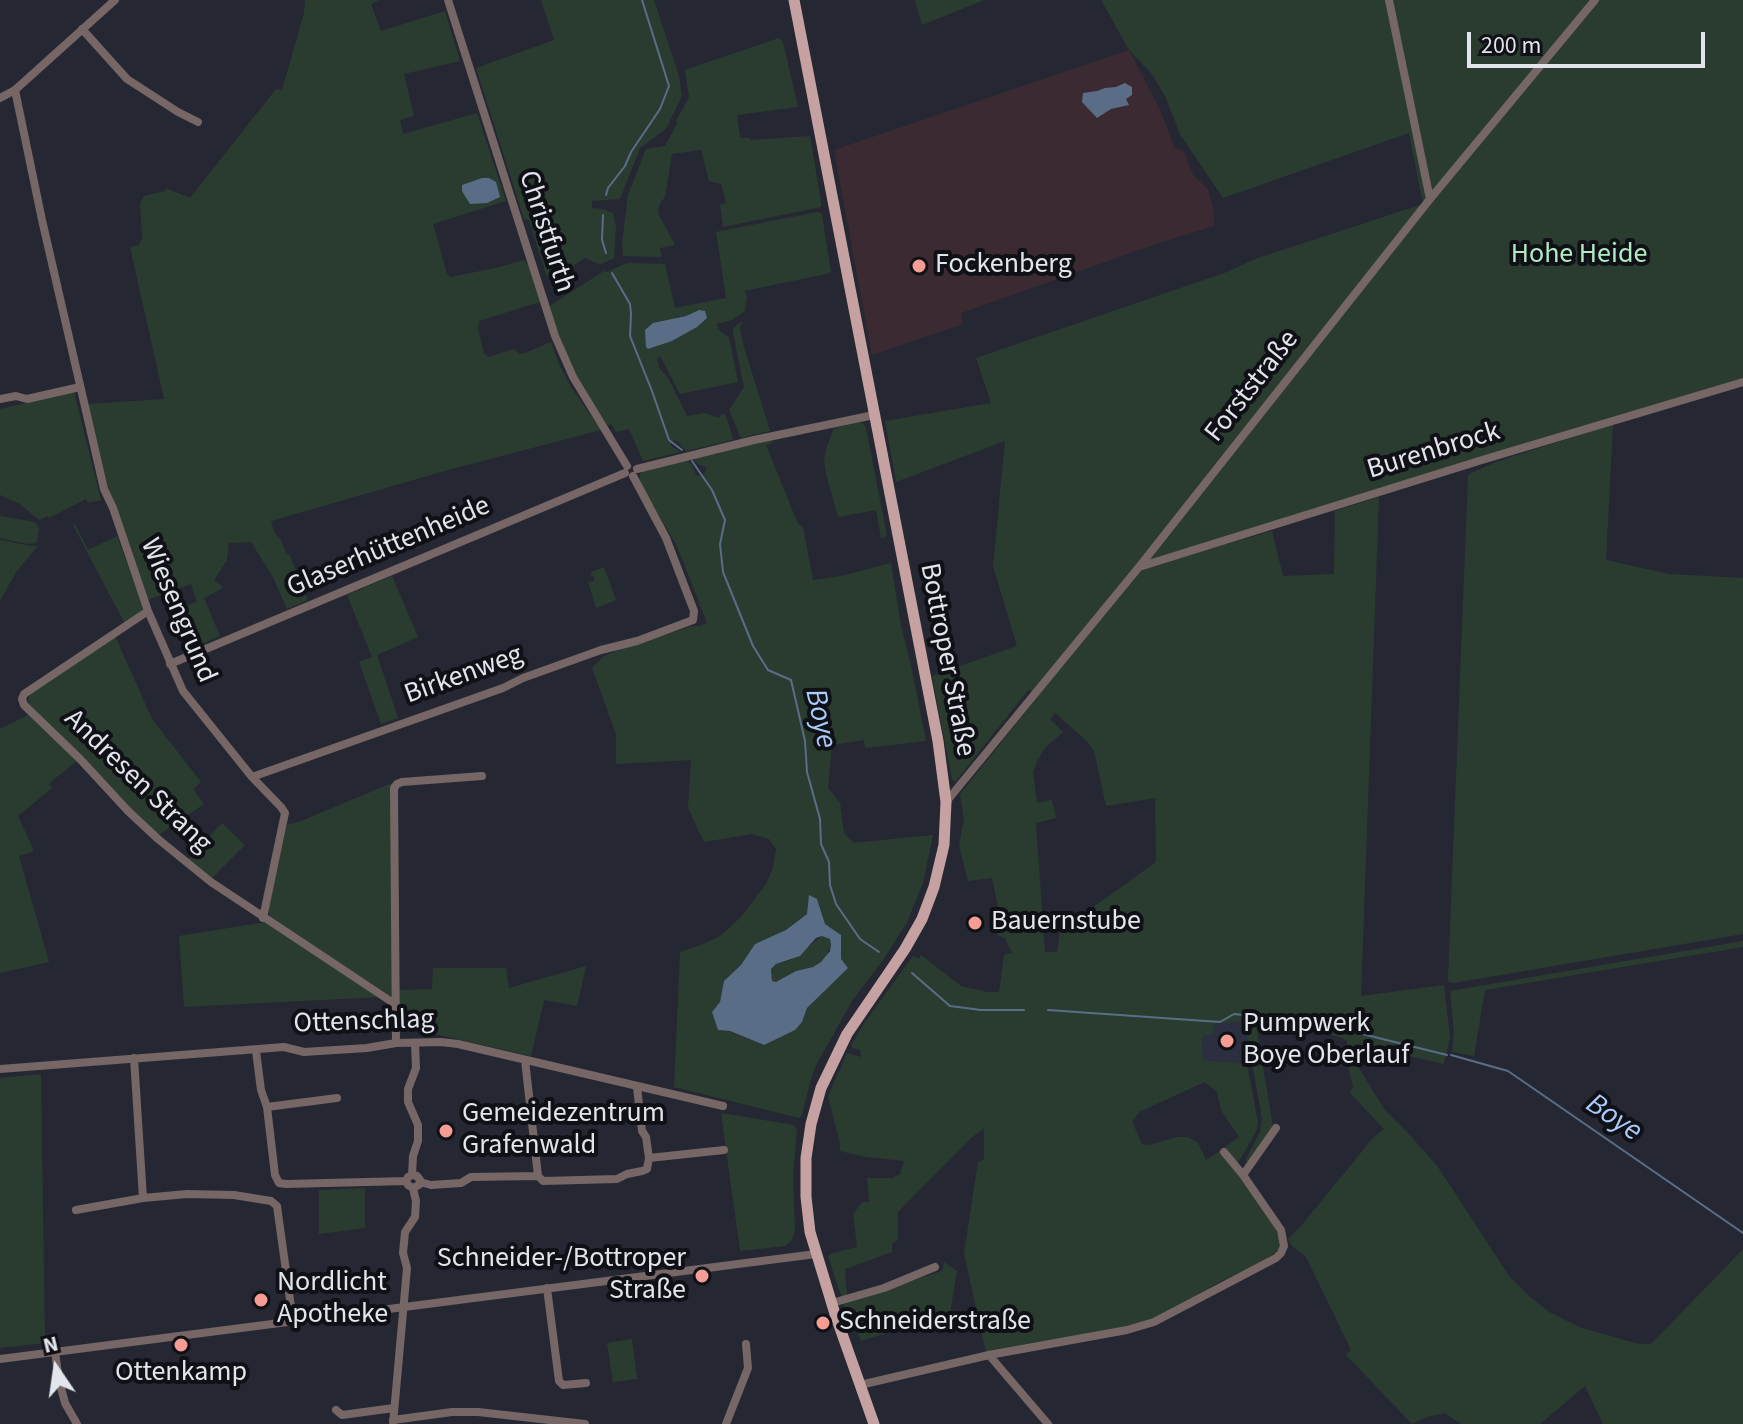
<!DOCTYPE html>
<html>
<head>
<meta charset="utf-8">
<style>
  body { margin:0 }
  #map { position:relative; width:1743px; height:1424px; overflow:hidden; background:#252833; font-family:"Source Sans 3",sans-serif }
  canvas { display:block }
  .north { position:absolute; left:16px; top:1328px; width:80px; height:80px; -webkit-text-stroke:6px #101116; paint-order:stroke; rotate:347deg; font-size:22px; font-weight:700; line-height:32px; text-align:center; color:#e3e5ec }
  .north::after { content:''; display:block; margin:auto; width:28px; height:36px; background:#e3e5ec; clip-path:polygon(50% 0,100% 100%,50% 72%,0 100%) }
  .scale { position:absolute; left:1467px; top:32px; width:238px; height:36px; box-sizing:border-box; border:4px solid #e3e5ec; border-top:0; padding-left:10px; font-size:24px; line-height:28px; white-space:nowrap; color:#e3e5ec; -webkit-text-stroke:6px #101116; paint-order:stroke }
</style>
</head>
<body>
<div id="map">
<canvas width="1743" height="1424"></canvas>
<div class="north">N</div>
<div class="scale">200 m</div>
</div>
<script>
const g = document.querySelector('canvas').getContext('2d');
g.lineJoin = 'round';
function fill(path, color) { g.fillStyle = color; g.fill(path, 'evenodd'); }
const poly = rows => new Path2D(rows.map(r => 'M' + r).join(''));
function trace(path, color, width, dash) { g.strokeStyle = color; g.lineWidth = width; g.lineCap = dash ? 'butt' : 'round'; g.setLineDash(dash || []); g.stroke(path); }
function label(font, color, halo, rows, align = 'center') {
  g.font = font + ' "Source Sans 3",sans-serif'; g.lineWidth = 8; g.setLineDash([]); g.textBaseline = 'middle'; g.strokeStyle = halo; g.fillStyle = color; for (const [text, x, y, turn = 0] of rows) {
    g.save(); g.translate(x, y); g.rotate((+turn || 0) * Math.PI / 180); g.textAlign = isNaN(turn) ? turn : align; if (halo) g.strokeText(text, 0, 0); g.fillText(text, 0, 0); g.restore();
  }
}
fill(poly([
  [1129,50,1161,112,1175,149,1183,150,1193,175,1208,189,1214,213,1214,226,1159,243,961,313,963,324,872,355,834,150]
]), '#3c2a32');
fill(poly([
  [1244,1020,1252,1060,1246,1060,1247,1064,1203,1060,1202,1040,1204,1034,1215,1024]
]), '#2b2f40');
fill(poly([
  [305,0,379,0,371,4,381,31,445,11,460,61,404,74,414,116,400,120,403,134,477,113,506,201,433,224,447,274,450,277,496,268,524,260,531,270,540,302,479,321,478,330,484,353,488,357,514,349,520,354,525,353,551,342,558,362,571,387,601,430,448,470,271,521,274,532,281,540,287,555,289,554,308,600,287,609,273,577,251,542,229,543,227,560,214,580,221,585,223,588,204,598,220,636,200,645,183,607,197,602,191,584,147,600,107,484,88,404,164,399,130,247,139,245,142,237,140,203,144,196,165,191,166,188,190,198,276,89,282,90,304,13],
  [541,0,654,0,679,76,682,96,666,129,640,148,620,199,592,201,592,208,602,209,613,213,616,227,614,258,601,264,596,263,585,258,571,267,547,277,529,220,524,219,476,68,554,40],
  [915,0,984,0,922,25],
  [1101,0,1743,0,1743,378,1237,534,1227,544,1272,531,1283,576,1334,574,1335,511,1379,497,1361,996,1444,985,1450,1038,1444,1064,1357,1044,1354,1046,1357,1065,1384,1109,1408,1133,1438,1167,1509,1276,1529,1296,1549,1312,1569,1322,1582,1328,1639,1344,1651,1344,1743,1249,1743,1424,1603,1424,1585,1386,1540,1424,1461,1424,1445,1413,1427,1417,1412,1424,1346,1355,1351,1350,1306,1257,1291,1245,1288,1239,1301,1226,1372,1139,1384,1129,1350,1093,1353,1086,1349,1071,1347,1041,1342,1038,1319,1031,1256,1025,1273,1127,1247,1164,1246,1159,1260,1132,1262,1118,1244,1021,1215,1024,1213,1034,1204,1035,1202,1040,1203,1060,1247,1064,1258,1123,1256,1132,1237,1164,1225,1147,1239,1137,1221,1110,1217,1092,1205,1082,1139,1112,1133,1121,1134,1126,1142,1144,1150,1145,1177,1137,1188,1137,1198,1143,1206,1160,1220,1151,1266,1213,1281,1239,1281,1244,1279,1249,1262,1262,1217,1283,1167,1313,1134,1325,986,1353,964,1253,978,1162,984,1160,984,1128,970,1139,898,1212,898,1240,892,1243,892,1252,845,1269,847,1296,842,1296,839,1290,828,1256,833,1253,857,1247,853,1214,862,1202,869,1202,867,1178,892,1178,900,1174,904,1161,866,1157,840,1151,840,1144,828,1096,847,1053,861,1057,860,1050,851,1047,852,1044,865,1022,913,956,919,959,921,955,961,986,987,992,999,992,1004,955,1012,953,1005,938,997,935,999,911,992,878,968,881,959,845,964,819,960,794,1037,698,1029,689,955,782,952,779,932,676,1017,646,993,566,1005,441,896,482,885,421,991,403,976,358,1227,272,1255,259,1423,204,1409,133,1223,198,1180,134,1165,96,1151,73,1129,50],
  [1055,713,1087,741,1094,751,1106,806,1155,798,1156,862,1060,931,1057,952,1045,952,1036,823,1056,818,1052,800,1037,803,1033,772,1037,761,1045,748,1063,732,1050,719],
  [779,38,783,42,798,107,737,115,740,138,750,138,750,140,810,136,821,202,821,207,723,227,720,205,726,203,721,184,709,181,701,150,672,154,665,197,660,203,658,210,659,215,675,245,660,248,662,257,623,256,622,243,628,195,646,149,665,146,677,124,676,121,689,97,685,70],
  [817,212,821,213,822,215,831,272,826,274,744,291,747,296,745,311,732,320,716,324,719,330,729,338,738,382,680,394,660,356,657,359,660,369,668,378,687,416,704,413,719,418,722,414,724,414,726,416,733,438,732,440,686,451,679,443,674,440,670,445,680,452,643,461,629,429,616,432,611,424,606,426,575,374,557,331,550,308,551,305,604,271,607,272,627,263,665,264,675,308,726,298,716,232],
  [699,310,705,312,703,321,697,327,672,341,648,349,677,317,686,316],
  [743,321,740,328,744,347,770,431,741,438,729,410,744,387,733,332,734,327],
  [74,392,101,500,88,503,86,499,49,518,48,516,39,520,20,504,0,495,0,409],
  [860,422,863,424,866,428,887,536,881,538,876,510,838,517,826,474,824,461,826,449,834,428],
  [1613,424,1606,560,1669,574,1743,578,1743,934,1453,983,1449,982,1448,978,1468,477,1469,474,1496,462],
  [771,440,773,443,766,445,798,524,803,527,813,580,841,576,891,563,901,626,912,670,926,741,865,748,864,740,832,745,828,788,840,803,844,833,853,843,933,835,923,883,907,922,883,960,852,1001,816,1065,810,1082,802,1115,799,1118,674,1087,680,952,701,945,720,936,741,917,766,884,773,868,776,849,769,839,752,834,704,842,688,808,691,760,616,764,616,734,592,668,604,656,634,644,693,626,700,626,707,623,677,546,639,482,640,475,643,471,686,459,692,465,696,475,703,476,707,468,698,464,692,458,714,454,717,455,719,452],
  [817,899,825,924,841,935,841,959,837,977,807,1008,802,1022,763,1045,729,1031,718,1030,712,1012,720,1002,724,981,741,966,755,944,786,930,808,913],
  [0,516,34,522,38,526,39,529,37,541,36,543,28,544,0,538],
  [75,524,88,550,117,536,143,607,142,611,124,622,73,525],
  [0,540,31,546,38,546,16,572,0,601],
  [604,567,616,600,596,608,588,581,593,582,595,578,591,575,591,572],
  [392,576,418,637,377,655,398,718,381,724,359,662,372,657,347,595],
  [115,636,152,719,201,782,193,789,204,804,157,836,28,706,29,694],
  [28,715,77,761,58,776,49,784,52,788,18,816,34,851,19,856,49,962,0,973,0,729],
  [392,783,392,996,270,919,268,908,287,825,301,821],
  [222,823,245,845,211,879,187,860],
  [266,922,381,997,184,1007,179,936],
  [822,936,830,939,831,944,826,957,821,962,813,967,796,971,776,982,772,981,771,969,776,964,791,960],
  [1743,941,1743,947,1485,990,1474,1056,1452,1052,1454,1032,1450,991],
  [586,966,577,1006,544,1000,531,1056,435,1034,399,1016,397,990,432,989,433,968,506,968,509,988],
  [41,1074,45,1343,0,1348,0,1078],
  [721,1113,794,1125,797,1131,793,1176,795,1231,792,1240,785,1246,740,1251],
  [365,1188,365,1228,319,1234,319,1190],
  [944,1262,957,1271,950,1313,861,1341,855,1325,847,1315,843,1303,942,1271],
  [632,1339,637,1379,613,1382,607,1343]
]), '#2a3c30');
fill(poly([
  [1125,83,1132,87,1132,95,1126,99,1129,105,1111,109,1097,118,1082,102,1083,93,1097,91,1105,88,1116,87],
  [482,178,489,178,496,182,500,197,487,203,470,204,462,191,462,185],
  [699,310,705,311,707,318,697,327,672,341,648,349,646,347,645,330,653,323,686,316],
  [809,895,817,899,825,924,841,935,841,959,848,968,807,1008,802,1022,795,1030,764,1045,730,1031,718,1030,712,1012,720,1002,724,981,741,965,755,944,786,930,807,914],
  [822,936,830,939,831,944,830,951,821,962,813,967,796,971,776,982,772,981,771,969,776,964,800,956,816,938]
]), '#5a6d87');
trace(poly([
  [606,195,608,188,625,166,631,152,660,109,669,86,642,0],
  [603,215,602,240,606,253],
  [612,273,630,304,631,314,630,336,652,391,669,440,682,450],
  [692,461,712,490,725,520,720,544,723,572,753,646,768,670,791,680,805,741,807,772,820,819,821,844,829,862,830,885,836,904,860,939,879,952],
  [912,973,950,1006,981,1010,1024,1010],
  [1048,1010,1220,1022,1234,1014,1310,1021,1447,1055],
  [1451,1055,1508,1071,1743,1233]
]), '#5a6d87', 2);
trace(poly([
  [448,0,555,336,573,377,627,466],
  [1389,0,1430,199],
  [82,29,127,79,178,112,198,122],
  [15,90,42,220,104,489,113,508,148,611,183,691,252,777,281,807,285,813,263,918],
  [0,98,15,90,115,0],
  [0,399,16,396,27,399,80,387],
  [637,469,754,440,874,415],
  [1139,567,1482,460,1743,382],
  [148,611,24,694,22,699,24,705,80,759,128,811,158,839,211,882,395,1004],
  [170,664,625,473],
  [252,777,503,688,523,678,601,650,637,641,693,620,694,611,666,538,633,476],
  [946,802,1139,567,1430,199,1595,0],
  [396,1043,394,788,397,784,402,782,482,776],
  [256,1051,261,1090,267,1107,275,1175,279,1183,286,1184,406,1181],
  [134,1058,143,1198],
  [525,1060,538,1176],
  [0,1069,284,1047,304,1052,367,1048,396,1043,441,1042,458,1044,723,1106],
  [267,1107,337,1098],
  [1224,1152,1243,1175],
  [649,1158,724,1150],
  [412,1175,413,1156,418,1141,418,1125,408,1102,408,1089,416,1068,415,1043],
  [420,1182,431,1185,461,1183,471,1177,538,1176,543,1181,617,1179,627,1174,642,1171,647,1169,649,1158,646,1137,642,1131,637,1087],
  [76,1210,143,1198,187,1194,234,1195,271,1201,277,1206,293,1321],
  [547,1288,559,1381,563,1385,586,1383],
  [832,1303,884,1288,935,1267],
  [55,1352,59,1380,65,1403,77,1424],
  [989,1355,1048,1424],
  [0,1359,816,1254],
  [860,1385,989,1355,1127,1330,1154,1322,1276,1258,1281,1253,1284,1246,1281,1230,1243,1175,1276,1128],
  [336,1410,342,1415,394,1408],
  [393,1420,452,1412,478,1412,585,1424],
  [393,1424,407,1268,403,1253,405,1232,415,1217,416,1201,413,1188,408,1185,406,1181,408,1177,412,1175,417,1176,420,1180,419,1185,413,1188],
  [726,1424,748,1368,746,1344]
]), '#766665', 8);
trace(poly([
  [794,0,938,741,946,802,944,845,934,887,922,919,905,949,847,1034,821,1088,811,1124,806,1158,806,1197,810,1232,835,1314,874,1424]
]), '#c5a2a1', 11);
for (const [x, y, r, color] of [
  [919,266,8,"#f59c94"],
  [975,923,8,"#f59c94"],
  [1227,1041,8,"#f59c94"],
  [446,1131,8,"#f59c94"],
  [702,1276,8,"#f59c94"],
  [261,1300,8,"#f59c94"],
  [823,1323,8,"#f59c94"],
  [181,1345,8,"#f59c94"]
]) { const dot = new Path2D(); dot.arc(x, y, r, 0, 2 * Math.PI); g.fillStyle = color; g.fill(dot); trace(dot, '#101116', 3); }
label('28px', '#e3e5ec', '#101116', [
  ["Christfurth",545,232,72],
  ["Forststraße",1253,387,-52],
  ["Burenbrock",1434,452,-17],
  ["Glaserhüttenheide",389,548,-23],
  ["Wiesengrund",177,611,67],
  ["Bottroper Straße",946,660,79],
  ["Birkenweg",464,676,-20],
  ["Andresen Strang",137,782,44],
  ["Ottenschlag",364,1023,-2]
]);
label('28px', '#b1ebc5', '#101116', [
  ["Hohe Heide",1579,256]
]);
label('28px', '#e3e5ec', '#101116', [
  ["Fockenberg",935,266],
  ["Bauernstube",991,923],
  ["Pumpwerk",1243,1025],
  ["Boye Oberlauf",1243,1057],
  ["Gemeidezentrum",462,1115],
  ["Grafenwald",462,1147],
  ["Schneider-/Bottroper",686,1260,"right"],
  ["Straße",686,1292,"right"],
  ["Nordlicht",277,1284],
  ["Apotheke",277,1316],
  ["Schneiderstraße",839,1323],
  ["Ottenkamp",181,1374,"center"]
], 'left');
label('italic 30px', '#aaccfd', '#101116', [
  ["Boye",819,719,78],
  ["Boye",1613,1119,34]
]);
</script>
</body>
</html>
